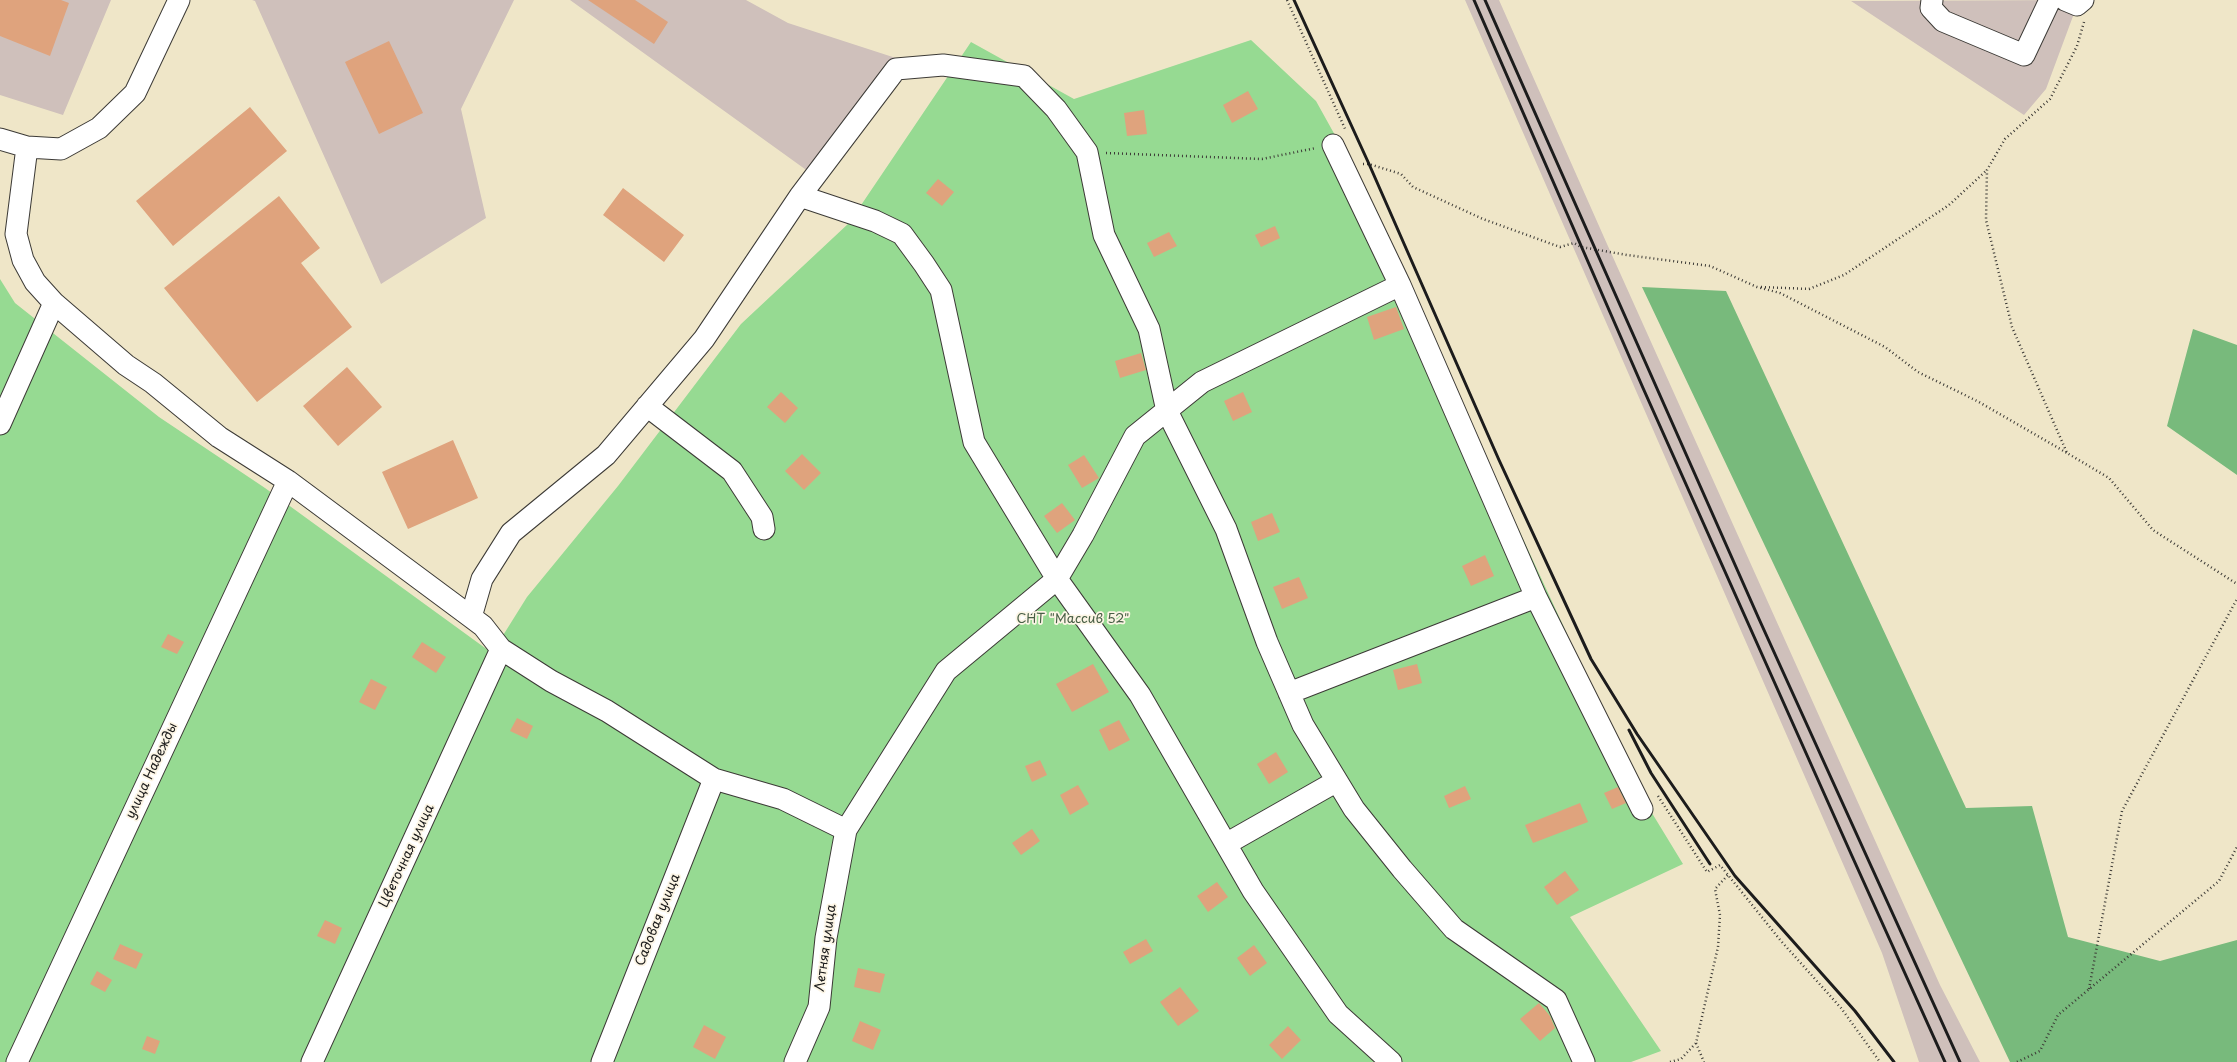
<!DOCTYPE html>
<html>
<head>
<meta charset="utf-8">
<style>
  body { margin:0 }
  canvas { display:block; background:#efe6c8 }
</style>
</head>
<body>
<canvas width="2237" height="1062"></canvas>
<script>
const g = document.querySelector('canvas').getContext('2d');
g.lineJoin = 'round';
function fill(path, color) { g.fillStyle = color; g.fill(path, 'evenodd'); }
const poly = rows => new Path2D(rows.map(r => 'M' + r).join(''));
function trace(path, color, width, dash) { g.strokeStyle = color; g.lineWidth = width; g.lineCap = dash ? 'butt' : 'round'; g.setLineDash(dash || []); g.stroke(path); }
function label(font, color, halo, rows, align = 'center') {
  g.font = font + ' "Playpen Sans",sans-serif'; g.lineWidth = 3.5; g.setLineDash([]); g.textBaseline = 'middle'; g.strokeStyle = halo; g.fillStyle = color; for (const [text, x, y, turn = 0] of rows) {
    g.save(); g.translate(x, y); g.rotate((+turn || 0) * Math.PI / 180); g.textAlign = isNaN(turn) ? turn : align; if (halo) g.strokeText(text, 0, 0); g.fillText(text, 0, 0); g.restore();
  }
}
fill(poly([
  [0,0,111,0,63,115,0,95],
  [252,0,514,0,461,109,486,218,381,284,255,1],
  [570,0,746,0,788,23,902,60,816,177],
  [1465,0,1499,0,1607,244,1940,985,1980,1062,1919,1062,1882,953],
  [2079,0,2046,89,2024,115,1851,1]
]), '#cfc0bb');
fill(poly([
  [1251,40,1316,101,1341,146,1644,800,1683,864,1570,917,1661,1051,1631,1062,0,1062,0,279,15,303,159,417,265,488,492,653,527,597,618,486,741,324,849,223,971,42,1074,99]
]), '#96da92');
fill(poly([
  [1642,287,1726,291,1966,808,2032,806,2068,937,2160,961,2237,940,2237,1062,2010,1062],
  [2193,329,2237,345,2237,475,2167,426]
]), '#78ba7c');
fill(poly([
  [0,0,61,0,69,3,50,56,0,36],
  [588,0,635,0,668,22,654,44],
  [389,41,423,113,379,134,345,62],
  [1248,91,1258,109,1232,123,1223,105],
  [250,107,287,151,173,246,136,201],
  [1144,110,1147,134,1127,136,1124,113],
  [938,179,954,192,942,206,926,193],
  [623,188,684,235,664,262,603,215],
  [279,196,320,248,301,263,352,327,257,402,164,288],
  [1275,226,1280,238,1261,247,1255,235],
  [1169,232,1177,246,1154,257,1147,243],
  [1396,307,1404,329,1374,340,1367,317],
  [1141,353,1146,370,1120,378,1115,361],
  [347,367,382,407,338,446,303,406],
  [781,392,798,408,785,423,767,407],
  [1243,392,1252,412,1233,421,1224,401],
  [453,440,478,498,408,529,382,472],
  [802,454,821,473,804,490,785,471],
  [1084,455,1099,478,1082,488,1068,465],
  [1062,503,1075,520,1057,533,1044,516],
  [1272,513,1280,532,1258,541,1251,522],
  [1485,555,1494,576,1471,586,1462,566],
  [1299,577,1308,598,1282,609,1273,587],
  [168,634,184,642,177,654,161,647],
  [422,642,446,657,436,673,412,657],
  [1093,664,1109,692,1072,712,1056,684],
  [1417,664,1422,683,1398,690,1393,670],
  [371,679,387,687,375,710,359,702],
  [517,718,533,726,527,739,510,731],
  [1119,720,1130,740,1109,751,1099,730],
  [1276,752,1288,772,1269,784,1257,764],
  [1040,760,1047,775,1032,782,1025,766],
  [1078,785,1089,804,1070,815,1060,795],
  [1465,786,1471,799,1449,808,1444,796],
  [1618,787,1626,803,1612,809,1604,793],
  [1580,803,1588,822,1533,843,1525,825],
  [1032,829,1040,841,1021,855,1012,843],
  [1565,871,1579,890,1557,905,1544,887],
  [1217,882,1228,897,1208,912,1197,896],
  [325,920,342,928,335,944,317,936],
  [1146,939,1153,951,1130,964,1123,952],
  [120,944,143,954,136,969,113,959],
  [1254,945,1267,963,1250,976,1237,958],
  [858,968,885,974,880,993,854,987],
  [97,971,112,980,105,992,90,984],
  [1180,987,1199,1011,1178,1026,1160,1002],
  [1539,1003,1550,1016,1555,1028,1540,1041,1520,1019],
  [860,1021,881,1030,873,1050,852,1041],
  [704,1025,726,1037,715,1059,693,1047],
  [1288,1026,1301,1040,1282,1059,1269,1045],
  [147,1036,160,1041,155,1054,142,1049]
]), '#dfa37d');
const minor = poly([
  [1932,0,1931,8,1943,21,2024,55,2050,0],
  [2065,0,2077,5,2083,0],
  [0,139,27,147,61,149,99,128,135,93,179,0],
  [1333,145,1400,285,1536,597],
  [27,147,16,234,23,260,35,282,54,303,126,365,153,383,219,437,288,481,471,617,483,626,501,649,551,681,607,711,714,779,783,799,846,830],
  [800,196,875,221,902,234,924,264,941,290,974,442,1057,579,1083,535,1135,436,1202,382,1400,285],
  [647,406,732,471,762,517,764,529],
  [0,424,54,303],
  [471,617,482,579,511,533,606,455,704,339,800,196,896,69,943,65,1024,76,1056,109,1087,152,1104,235,1149,329,1167,411,1226,529,1267,642,1303,725,1354,809,1402,869,1454,929,1556,1000,1584,1062],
  [1289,693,1536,597,1642,809],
  [1226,844,1337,781],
  [17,1062,288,481],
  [312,1062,501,649],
  [602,1062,714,779],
  [795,1062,819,1007,826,938,846,830,946,671,1057,579,1140,695,1253,891,1338,1014,1391,1062]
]);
trace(minor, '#3c3a36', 23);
trace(poly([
  [1287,0,1346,131],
  [2084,22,2077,46,2050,99,2005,139,1987,170,1986,220,2012,327,2067,453,2109,478,2153,530,2237,584],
  [1106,153,1262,159,1316,148],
  [1363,164,1369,164,1401,174,1413,187,1483,219,1560,247,1574,243,1581,247,1627,255,1710,266,1757,287,1780,293,1885,347,1918,372,1979,402,2067,453],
  [1761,287,1809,289,1844,275,1949,205,1987,170],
  [1658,796,1707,872,1720,865,1781,941,1841,1008,1880,1062],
  [2089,989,2122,811,2237,599],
  [1696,1043,1704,1062],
  [1670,1062,1681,1059,1696,1043,1718,947,1720,915,1715,889,1728,875],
  [2017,1062,2040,1051,2058,1015,2219,881,2237,847]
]), '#3c3a36', 2.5, [1, 3]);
trace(minor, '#fff', 21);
trace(poly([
  [1294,0,1369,164,1499,460,1591,659,1637,734,1735,876,1855,1011,1894,1062],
  [1474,0,1643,388,1852,856,1945,1062],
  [1485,0,1759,619,1960,1062],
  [1629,730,1651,773,1710,864]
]), '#1c1c1c', 3);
label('13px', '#475e45', '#fcf5e5', [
  ["СНТ \"Массив 52\"",1073,619]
]);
label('13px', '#1c1c1c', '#fcf5e5', [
  ["улица Надежды",152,771,-65],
  ["Цветочная улица",407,856,-65],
  ["Садовая улица",658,920,-68],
  ["Летняя улица",826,948,-82]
]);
</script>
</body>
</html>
